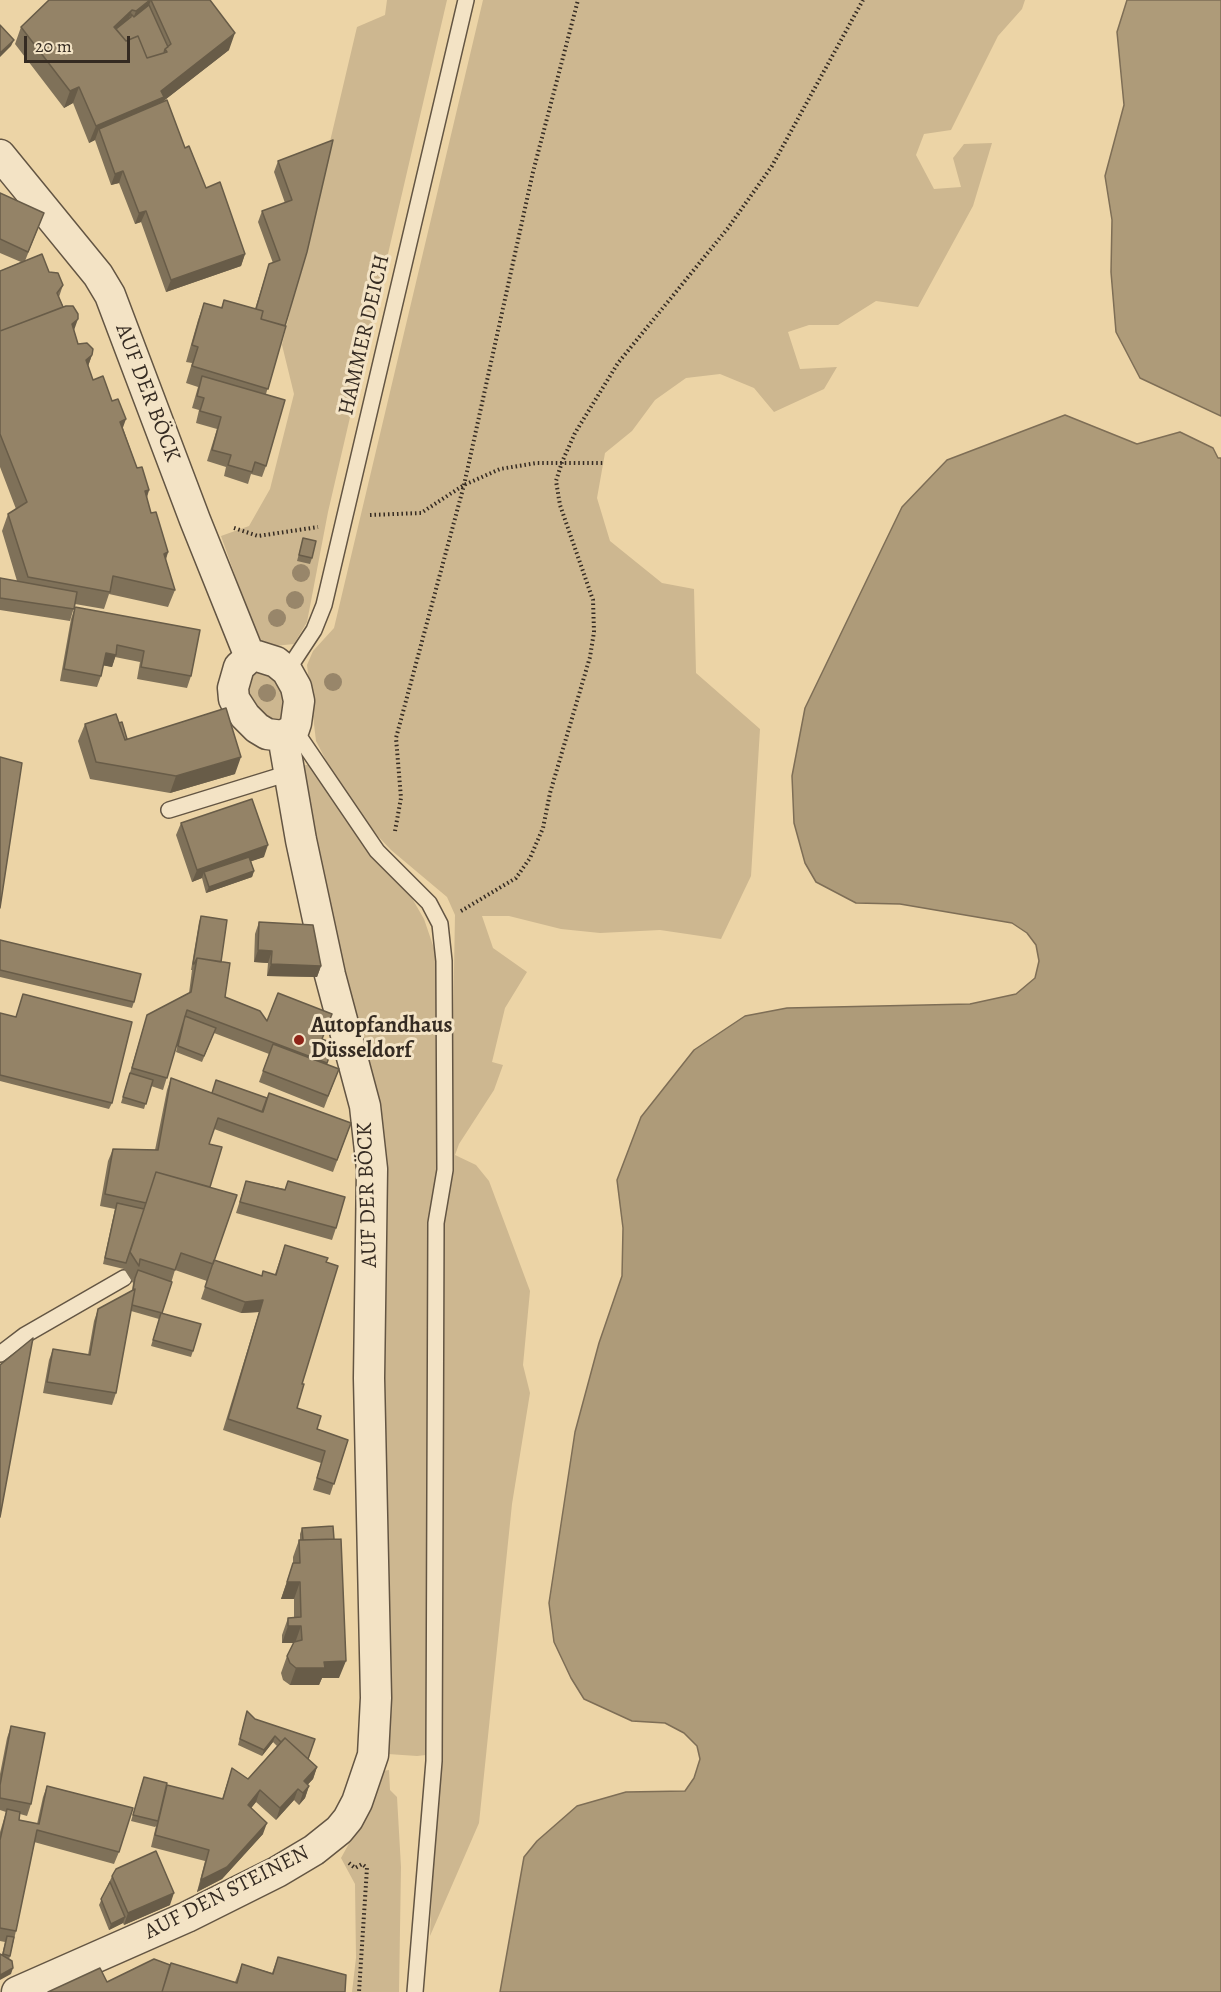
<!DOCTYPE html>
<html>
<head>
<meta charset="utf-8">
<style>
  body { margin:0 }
  #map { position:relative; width:1221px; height:1992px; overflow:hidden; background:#ecd4a6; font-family:Alegreya,serif }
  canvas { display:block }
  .scale { position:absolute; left:24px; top:36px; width:106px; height:27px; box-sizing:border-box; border:3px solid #352b22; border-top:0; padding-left:8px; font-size:18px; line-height:21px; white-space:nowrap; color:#352b22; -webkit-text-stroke:4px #f3e3c5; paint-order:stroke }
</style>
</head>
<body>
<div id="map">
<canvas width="1221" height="1992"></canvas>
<div class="scale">20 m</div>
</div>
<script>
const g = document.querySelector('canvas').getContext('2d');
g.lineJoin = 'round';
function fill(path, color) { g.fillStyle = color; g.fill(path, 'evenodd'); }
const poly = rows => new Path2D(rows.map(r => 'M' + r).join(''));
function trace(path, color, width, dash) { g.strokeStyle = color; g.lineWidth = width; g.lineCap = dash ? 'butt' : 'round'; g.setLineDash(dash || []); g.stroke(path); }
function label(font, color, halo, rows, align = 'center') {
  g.font = font + ' Alegreya,serif'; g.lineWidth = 6; g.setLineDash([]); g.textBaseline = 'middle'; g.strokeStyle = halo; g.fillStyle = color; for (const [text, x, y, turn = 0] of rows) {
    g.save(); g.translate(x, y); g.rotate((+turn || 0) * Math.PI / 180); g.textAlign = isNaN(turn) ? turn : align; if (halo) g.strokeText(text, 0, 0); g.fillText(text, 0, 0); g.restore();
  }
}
fill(poly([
  [387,0,447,0,328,512,307,622,294,644,274,646,262,642,250,618,221,536,249,526,270,489,294,394,282,345,357,27,385,15],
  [483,0,1025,0,1022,9,998,36,951,130,924,134,916,155,934,189,961,187,953,158,964,144,992,143,973,206,918,307,876,301,838,325,809,325,788,332,800,369,837,367,824,389,774,412,754,388,720,374,686,378,655,400,632,431,605,453,597,498,610,541,662,583,694,589,696,673,760,729,751,876,721,939,660,930,600,933,561,929,509,916,482,916,493,948,527,972,505,1008,492,1062,503,1065,494,1090,459,1144,455,1155,476,1165,489,1181,530,1291,523,1365,530,1393,512,1504,479,1823,430,1936,437,1761,443,1220,450,1190,455,915,447,897,391,850,358,815,332,772,316,741,307,665,313,651,334,628],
  [251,669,272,676,286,694,282,722,270,723,247,696],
  [304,765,311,765,409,893,424,919,440,966,442,1005,429,1749,426,1755,417,1756,388,1754,375,1124,308,800],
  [389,1770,390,1790,397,1797,401,1867,399,1992,352,1992,356,1958,355,1884,341,1858,357,1829,382,1771]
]), '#cdb790');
const water = poly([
  [1127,0,1221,0,1221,416,1140,378,1116,332,1111,272,1112,220,1105,176,1124,105,1117,32,1127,0],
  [1065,415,1137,444,1180,432,1213,448,1218,458,1221,458,1221,1992,500,1992,524,1857,537,1841,577,1806,626,1792,685,1791,694,1778,700,1759,697,1746,684,1733,665,1723,632,1721,584,1699,571,1678,554,1642,549,1603,575,1432,599,1343,622,1276,623,1228,617,1180,641,1117,694,1050,745,1016,787,1008,970,1004,1016,994,1035,978,1039,961,1036,945,1027,933,1012,923,900,904,856,903,816,882,805,863,794,823,792,776,805,708,902,507,947,460,1065,415]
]);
fill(water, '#ae9b79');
trace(water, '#7e6e56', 1.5);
const lane = poly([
  [287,671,314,630,324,605,466,0],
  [294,729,377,851,429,903,440,924,444,961,445,1170,436,1223,434,1761,415,1992],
  [169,810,289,773],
  [0,1354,25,1335,124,1278]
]);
const street = poly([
  [0,155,98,275,110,295,195,520,250,657],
  [257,656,276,662,287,671,296,687,299,701,296,723,294,729,283,736,267,734,257,728,245,716,234,699,233,688,239,667,250,657,257,656],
  [17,1992,187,1917,277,1872,314,1850,339,1830,348,1819,357,1802,373,1755,376,1698,369,1378,372,1169,365,1106,330,975,301,840,283,736]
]);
trace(lane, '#635543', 18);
trace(street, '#635543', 33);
trace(poly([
  [370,515,421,513,464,485,500,469,536,463,603,463],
  [234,528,258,536,318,527],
  [395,831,401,798,396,738,464,485,533,172,578,0],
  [461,911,516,878,530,858,543,828,550,793,590,657,594,632,593,600,560,505,556,481,562,462,575,433,618,363,728,228,772,166,863,0],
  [349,1863,355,1868,362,1864,367,1868,359,1992]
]), '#352b22', 4, [1.5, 3]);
trace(lane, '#f3e3c5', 15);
trace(street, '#f3e3c5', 30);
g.fillStyle = '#98866a';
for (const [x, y] of [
  [301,573],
  [295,600],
  [277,618],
  [333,682],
  [267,693]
]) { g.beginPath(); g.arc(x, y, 9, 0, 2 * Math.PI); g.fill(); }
fill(poly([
  [49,0,210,0,229,50,162,102,206,188,245,254,241,266,166,292,141,222,135,224,119,183,111,185,95,140,89,143,73,103,64,108,15,44,21,27],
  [333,140,285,326,266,394,266,466,262,477,251,474,248,484,224,476,226,467,207,461,217,429,196,423,199,410,192,408,198,387,186,383,192,363,186,362,198,320,204,303,221,308,224,300,255,309,269,264,273,263,258,222,262,211,285,203,274,172,278,161],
  [0,193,44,213,25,261,49,272,63,285,59,297,74,330,78,344,92,355,88,366,93,380,123,428,137,468,149,490,147,498,151,513,168,552,166,560,175,590,168,607,109,594,104,609,75,604,70,621,0,610,0,578,17,581,2,531,8,514,16,509,0,467,0,271,21,262,0,253],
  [303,538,312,558,310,564,297,561],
  [75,607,191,676,187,688,137,679,140,662,115,657,112,667,103,665,101,676,97,687,60,681,71,619],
  [119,723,127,739,235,774,170,793,90,779,78,741,85,724],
  [181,823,264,857,251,861,254,871,252,877,206,893,202,878,192,882,176,835],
  [201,916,221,962,225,997,267,1021,334,1044,326,1065,339,1069,324,1108,259,1082,269,1054,214,1033,202,1062,176,1052,180,1035,163,1090,151,1086,144,1109,121,1103,147,1015,189,993,192,970,191,970,199,922],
  [259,922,321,966,317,977,267,976,268,963,254,962,255,934],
  [0,940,134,1002,132,1008,0,977],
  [23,994,112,1103,109,1109,0,1081,0,1013,16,1017],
  [171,1078,212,1093,267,1098,351,1123,333,1172,214,1129,209,1144,210,1187,214,1260,262,1276,275,1274,285,1245,326,1262,297,1408,317,1429,348,1440,330,1495,313,1490,321,1463,223,1430,259,1312,241,1313,201,1299,208,1278,207,1281,175,1270,162,1313,193,1351,191,1357,151,1346,159,1319,131,1311,116,1393,112,1405,43,1393,49,1360,53,1349,88,1355,94,1321,98,1309,132,1291,133,1283,124,1269,103,1264,115,1209,100,1206,108,1161,113,1149,155,1150,167,1090],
  [246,1181,285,1189,288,1181,336,1228,332,1240,236,1213],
  [302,1528,339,1678,322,1678,319,1685,290,1685,283,1680,281,1673,287,1656,294,1643,282,1643,282,1635,288,1618,294,1618,294,1599,281,1599,293,1563,293,1557,299,1540,300,1540,300,1534],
  [247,1711,255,1719,308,1759,317,1767,313,1779,307,1785,309,1786,305,1798,299,1805,294,1800,276,1820,256,1802,251,1808,263,1834,222,1879,197,1892,205,1861,151,1847,156,1826,155,1827,131,1821,142,1783,165,1792,222,1799,232,1768,248,1779,277,1746,273,1742,262,1756,238,1745],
  [11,1726,31,1804,27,1816,20,1814,19,1820,37,1824,43,1797,47,1786,119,1852,114,1864,34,1842,16,1931,9,1960,11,1974,2,1955,5,1942,0,1941,0,1832,6,1812,0,1810,0,1774,7,1738],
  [112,1876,170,1905,124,1925,123,1923,109,1930,99,1905],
  [278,1957,345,1992,107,1982,170,1965,235,1982,242,1964,272,1973]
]), '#7f7159');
fill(poly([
  [151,0,145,16,130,28,136,11],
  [132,10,126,27,116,37,114,27],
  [235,33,229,50,161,103,99,129,95,140,89,143,96,126,161,91],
  [14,40,11,46,0,57,0,53],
  [79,87,73,103,64,108,70,91],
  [123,171,119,183,111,185,115,174],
  [146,211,141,222,135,224,139,213],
  [245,254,241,266,166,292,171,280],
  [78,319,72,336,72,324],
  [92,355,86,372,86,360],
  [126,419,120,436,120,422],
  [149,490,143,507,145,491],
  [168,552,162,569,164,554],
  [106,653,116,655,112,667,101,665],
  [241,757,235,774,170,793,176,776],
  [268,845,264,857,205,877,204,872,202,878,192,882,197,870],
  [254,871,252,877,206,893,209,887],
  [258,950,272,951,268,963,254,962],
  [271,964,321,966,317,977,267,976],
  [263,1300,259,1312,241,1313,245,1302],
  [287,1582,300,1582,294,1599,281,1599],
  [288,1626,301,1626,295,1643,282,1643],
  [346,1661,339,1678,322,1678,319,1685,290,1685,296,1668,324,1662],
  [275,1736,273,1742,262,1756,264,1750],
  [317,1767,313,1779,301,1792,304,1781],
  [309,1786,305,1798,299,1805,303,1793],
  [298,1789,294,1800,276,1820,280,1808],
  [260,1790,256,1802,244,1817,248,1805],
  [267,1823,263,1834,222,1879,197,1892,201,1880],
  [174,1893,170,1905,124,1925,128,1913],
  [125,1917,123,1923,109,1930,111,1924],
  [13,1968,11,1974,0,1980,0,1975]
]), '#685c48');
const building = poly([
  [49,0,150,0,136,11,132,10,114,27,126,41,138,36,147,58,167,52,165,49,171,44,151,0,210,0,235,33,161,91,164,97,96,126,79,87,70,91,21,27,49,0],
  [149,5,168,47,165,49,164,53,147,58,138,36,126,41,116,29,131,17,131,14,134,17,149,5],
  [0,25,14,40,0,53,0,25],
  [167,100,185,148,189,146,206,188,220,182,245,254,171,280,146,211,139,213,123,171,115,174,99,129,167,100],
  [333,140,307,252,285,326,261,319,263,311,256,309,269,264,280,260,262,211,292,200,278,161,333,140],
  [0,193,44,213,28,252,0,239,0,193],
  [42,254,49,272,58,273,63,285,57,293,63,307,0,331,0,271,42,254],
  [224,300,263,311,261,319,286,326,268,389,192,366,198,347,192,345,204,303,222,308,224,300],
  [66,306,73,306,78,314,78,319,72,324,78,344,87,343,93,349,92,355,86,360,93,380,103,376,112,401,118,399,126,419,120,422,137,468,142,467,149,490,145,491,151,513,156,512,168,552,164,554,175,590,113,576,110,592,28,577,8,514,27,502,0,434,0,331,66,306],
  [202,376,285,400,266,466,255,462,252,472,228,465,231,455,212,450,221,417,200,411,204,398,197,396,202,376],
  [303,538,316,541,312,558,299,555,303,538],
  [0,578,77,592,74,609,0,598,0,578],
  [75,607,200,630,191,676,141,667,144,651,117,645,116,655,106,653,101,676,64,669,75,607],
  [226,708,241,757,176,776,96,762,85,724,116,714,125,740,226,708],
  [122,722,127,739,125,740,119,723,122,722],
  [0,757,22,763,0,908,0,757],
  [252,799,268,845,197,870,181,823,252,799],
  [249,857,254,871,209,887,204,872,249,857],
  [201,916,227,920,221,962,197,958,194,964,193,964,201,916],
  [259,922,313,925,321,966,271,964,272,951,258,950,259,922],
  [0,940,141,974,134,1002,0,970,0,940],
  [197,958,230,963,225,997,260,1011,267,1021,278,993,332,1014,322,1039,334,1044,327,1063,187,1010,167,1078,132,1068,147,1015,191,992,197,958],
  [23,994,132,1022,112,1103,0,1075,0,1013,16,1017,23,994],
  [185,1016,216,1028,204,1056,178,1046,185,1016],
  [273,1044,339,1069,328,1096,263,1071,273,1044],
  [130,1073,153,1080,146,1104,123,1097,130,1073],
  [171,1078,263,1112,269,1093,351,1123,337,1160,218,1118,209,1144,222,1147,210,1187,156,1172,146,1203,105,1194,113,1149,158,1150,171,1078],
  [216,1080,267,1098,262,1112,212,1093,216,1080],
  [156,1172,237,1195,213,1264,181,1253,175,1270,140,1259,139,1266,130,1252,156,1172],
  [246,1181,285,1190,288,1181,345,1197,336,1228,240,1202,246,1181],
  [117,1203,144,1209,126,1263,105,1258,117,1203],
  [285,1245,328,1258,326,1262,338,1266,302,1384,304,1384,297,1408,321,1416,317,1429,348,1440,334,1484,317,1478,325,1451,228,1419,263,1300,245,1302,205,1287,214,1260,262,1276,263,1271,276,1275,285,1245],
  [138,1270,172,1282,162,1313,132,1305,135,1289,133,1290,135,1278,138,1270],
  [135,1289,116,1393,47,1382,53,1349,90,1355,98,1309,135,1289],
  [161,1313,201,1324,193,1351,153,1340,161,1313],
  [33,1338,0,1517,0,1365,33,1338],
  [333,1526,334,1539,303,1540,302,1528,333,1526],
  [341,1539,346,1661,324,1662,325,1668,296,1668,290,1663,287,1656,294,1642,302,1640,301,1626,288,1626,288,1618,301,1617,300,1582,287,1582,293,1563,300,1563,299,1540,341,1539],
  [247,1711,255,1719,315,1739,308,1759,285,1738,281,1742,275,1736,264,1750,240,1739,247,1711],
  [11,1726,45,1733,31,1804,0,1798,0,1785,11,1726],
  [285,1738,317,1767,304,1781,309,1786,303,1793,298,1789,280,1808,260,1790,248,1805,267,1823,227,1867,201,1880,209,1850,155,1835,167,1785,223,1799,232,1768,248,1779,285,1738],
  [144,1777,167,1783,158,1821,133,1815,144,1777],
  [47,1786,133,1808,119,1852,37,1830,16,1931,0,1928,0,1840,7,1809,20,1812,19,1820,39,1824,47,1786],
  [156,1851,174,1893,128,1913,112,1876,116,1869,156,1851],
  [110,1882,125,1917,111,1924,101,1899,110,1882],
  [7,1936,14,1937,10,1956,3,1954,7,1936],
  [0,1954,12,1961,13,1968,0,1975,0,1954],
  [278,1957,346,1975,345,1992,162,1992,171,1963,237,1983,242,1964,273,1974,278,1957],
  [154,1959,170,1965,162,1992,48,1992,100,1968,107,1982,154,1959]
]);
fill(building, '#948367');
trace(building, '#685c48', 1.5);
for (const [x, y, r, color] of [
  [299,1040,6,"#8f2418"]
]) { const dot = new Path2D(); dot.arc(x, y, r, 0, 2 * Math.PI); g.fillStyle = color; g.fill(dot); trace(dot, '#f3e3c5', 2); }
label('22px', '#352b22', '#f3e3c5', [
  ["HAMMER DEICH",365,335,-77],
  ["AUF DER BÖCK",147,393,69],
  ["AUF DER BÖCK",368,1195,-92],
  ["AUF DEN STEINEN",227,1893,-27]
]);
label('bold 22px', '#352b22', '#f3e3c5', [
  ["Autopfandhaus",311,1027],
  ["Düsseldorf",311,1052]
], 'left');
</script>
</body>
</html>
